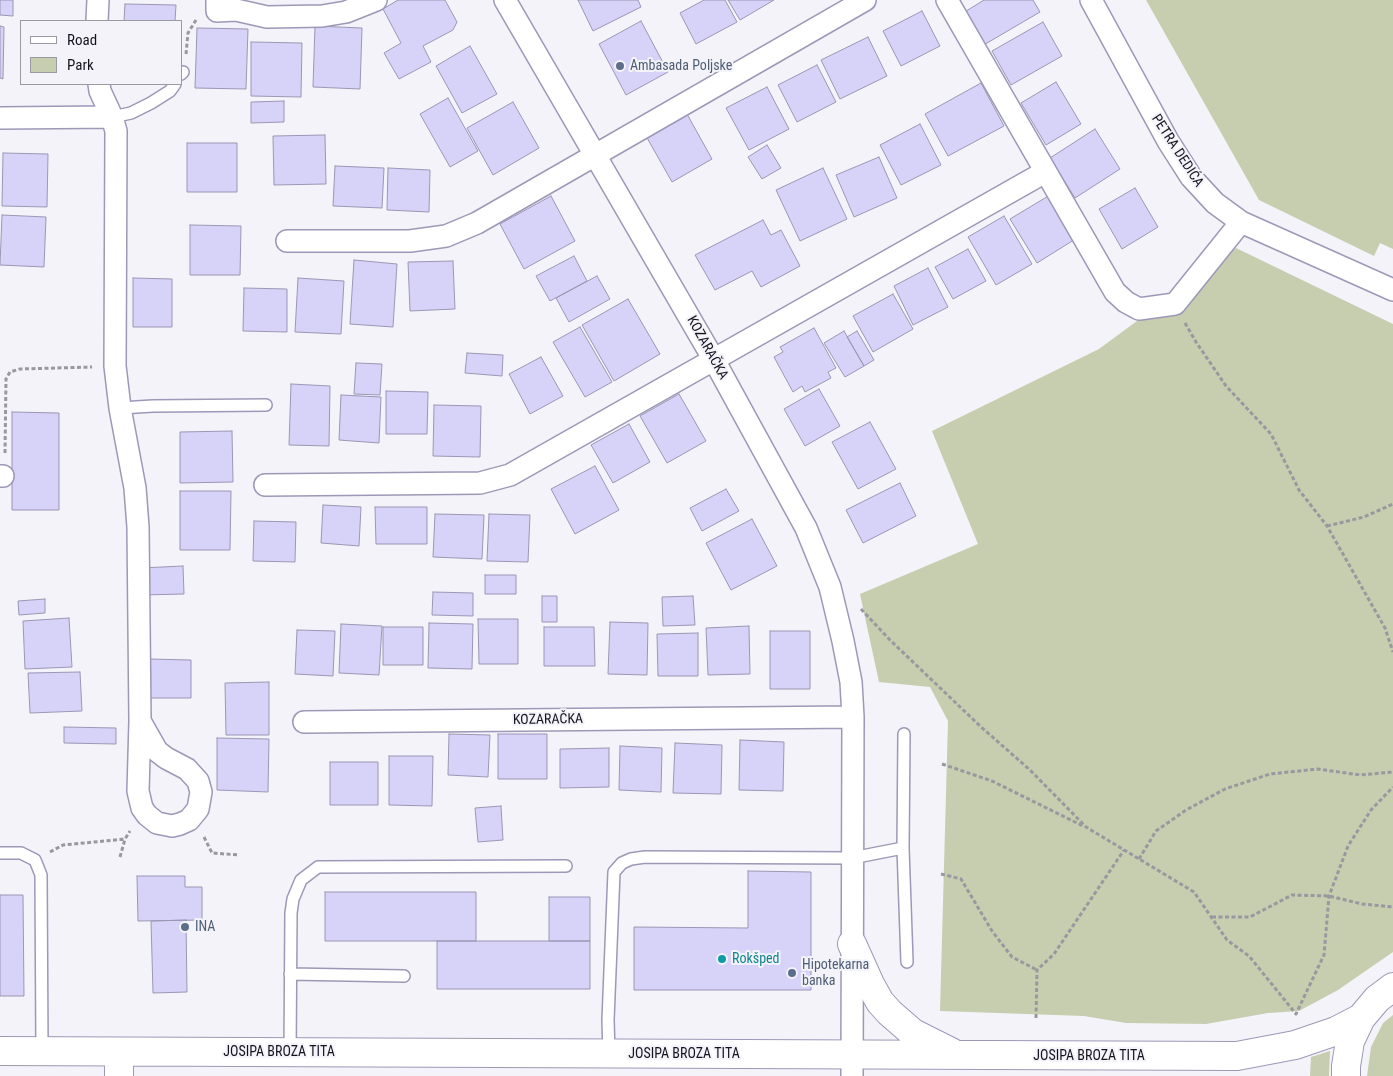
<!DOCTYPE html>
<html>
<head>
<meta charset="utf-8">
<style>
  body { margin:0 }
  #map { position:relative; width:1393px; height:1076px; overflow:hidden; background:#f4f3f9; font-family:"Roboto Condensed",sans-serif }
  canvas { display:block }
  .legend { position:absolute; left:20px; top:20px; width:162px; height:65px; box-sizing:border-box; background:#f4f3f9; border:1px solid #9b99a1; margin:0; padding:6px 9px; list-style:none; font-size:15px; color:#15131e }
  .legend li { display:flex; align-items:center; gap:10px; height:25px }
  .legend b { width:25px; border:1px solid #9b99a1 }
</style>
</head>
<body>
<div id="map">
<canvas width="1393" height="1076"></canvas>
<ul class="legend">
<li><b style="height:6px;background:#fff"></b>Road</li>
<li><b style="height:14px;background:#c6ceaf"></b>Park</li>
</ul>
</div>
<script>
const g = document.querySelector('canvas').getContext('2d');
g.lineJoin = 'round';
function fill(path, color) { g.fillStyle = color; g.fill(path, 'evenodd'); }
const poly = rows => new Path2D(rows.map(r => 'M' + r).join(''));
function trace(path, color, width, dash) { g.strokeStyle = color; g.lineWidth = width; g.lineCap = dash ? 'butt' : 'round'; g.setLineDash(dash || []); g.stroke(path); }
function label(font, color, halo, rows, align = 'center') {
  g.font = font + ' "Roboto Condensed",sans-serif'; g.lineWidth = 4; g.setLineDash([]); g.textBaseline = 'middle'; g.strokeStyle = halo; g.fillStyle = color; for (const [text, x, y, turn = 0] of rows) {
    g.save(); g.translate(x, y); g.rotate((+turn || 0) * Math.PI / 180); g.textAlign = isNaN(turn) ? turn : align; if (halo) g.strokeText(text, 0, 0); g.fillText(text, 0, 0); g.restore();
  }
}
fill(poly([
  [1146,0,1393,0,1393,249,1380,243,1374,256,1259,200],
  [1236,248,1393,324,1393,952,1338,990,1299,1011,1268,1013,1206,1024,1126,1023,1084,1016,940,1011,948,721,930,687,879,682,860,594,978,544,932,431,1099,349],
  [1393,1015,1393,1076,1367,1076,1371,1047,1383,1023],
  [1330,1051,1329,1076,1310,1076,1311,1057]
]), '#c6ceaf');
const building = poly([
  [0,0,13,0,13,16,0,15,0,0],
  [398,0,445,0,457,22,453,30,423,46,431,62,399,79,384,53,401,43,383,9,398,0],
  [578,0,638,0,641,7,593,31,578,0],
  [704,0,725,0,737,22,696,44,680,13,704,0],
  [728,0,774,0,740,20,728,0],
  [984,0,1033,0,1040,12,982,46,963,13,984,0],
  [125,4,176,5,175,21,124,21,125,4],
  [922,11,940,46,901,66,883,31,922,11],
  [641,21,668,72,626,95,599,44,641,21],
  [1043,22,1062,56,1011,85,992,51,1043,22],
  [0,26,4,27,3,79,0,78,0,26],
  [315,26,362,28,360,89,313,87,315,26],
  [197,28,248,29,246,89,195,88,197,28],
  [868,37,887,76,840,99,821,60,868,37],
  [251,42,302,43,301,97,251,96,251,42],
  [470,46,497,94,462,113,436,66,470,46],
  [817,65,836,102,797,122,778,85,817,65],
  [1056,82,1081,124,1046,145,1021,103,1056,82],
  [981,83,1004,126,948,156,925,114,981,83],
  [767,87,789,129,749,150,726,108,767,87],
  [448,98,478,151,450,167,420,114,448,98],
  [284,101,284,122,251,123,251,102,284,101],
  [513,102,539,148,493,175,467,128,513,102],
  [687,114,712,159,672,182,646,136,687,114],
  [920,124,941,165,901,185,880,145,920,124],
  [1095,129,1120,169,1075,198,1050,158,1095,129],
  [325,135,326,184,274,185,273,136,325,135],
  [187,143,237,143,237,192,187,192,187,143],
  [767,145,781,168,762,179,748,157,767,145],
  [3,153,48,154,47,207,2,206,3,153],
  [879,157,897,198,854,217,836,175,879,157],
  [335,166,384,168,382,208,333,206,335,166],
  [388,168,430,170,429,212,387,210,388,168],
  [823,168,847,219,800,241,776,190,823,168],
  [1135,188,1158,227,1122,249,1099,209,1135,188],
  [1050,195,1077,238,1037,263,1010,219,1050,195],
  [551,196,575,241,524,269,500,224,551,196],
  [2,215,46,217,44,267,0,265,2,215],
  [1004,216,1032,264,996,285,968,237,1004,216],
  [763,220,771,235,781,230,800,266,761,287,752,271,715,290,695,255,763,220],
  [190,225,241,226,240,275,190,275,190,225],
  [968,249,986,281,953,299,935,267,968,249],
  [574,256,587,281,550,301,536,276,574,256],
  [354,260,397,264,393,327,350,324,354,260],
  [453,261,455,309,410,311,408,262,453,261],
  [928,268,948,307,913,325,894,286,928,268],
  [597,276,610,299,569,322,556,298,597,276],
  [133,278,172,279,172,327,133,327,133,278],
  [298,278,344,281,341,334,295,332,298,278],
  [244,288,287,289,287,332,243,331,244,288],
  [893,294,913,329,873,352,853,316,893,294],
  [628,299,660,354,614,381,582,325,628,299],
  [580,327,612,382,585,397,553,342,580,327],
  [814,328,836,368,828,372,831,378,805,392,802,386,793,392,774,357,783,352,780,347,814,328],
  [844,331,864,366,845,377,824,343,844,331],
  [857,331,874,360,864,366,847,337,857,331],
  [467,353,503,355,502,376,465,373,467,353],
  [541,357,563,396,530,414,509,374,541,357],
  [356,363,382,364,380,395,354,394,356,363],
  [291,384,330,386,329,446,289,445,291,384],
  [819,389,840,426,805,446,784,409,819,389],
  [386,391,428,392,427,434,386,434,386,391],
  [679,394,706,441,667,463,640,416,679,394],
  [341,395,381,397,379,443,339,440,341,395],
  [434,405,481,406,480,457,433,456,434,405],
  [12,412,59,413,59,510,12,510,12,412],
  [870,422,896,469,858,489,832,442,870,422],
  [629,424,650,462,613,483,591,445,629,424],
  [232,431,233,482,180,483,180,432,232,431],
  [595,466,619,510,575,534,551,489,595,466],
  [900,483,916,516,863,543,846,510,900,483],
  [726,489,739,511,702,531,690,508,726,489],
  [180,491,231,491,230,550,180,550,180,491],
  [323,505,361,507,359,546,321,543,323,505],
  [375,507,427,507,427,544,376,544,375,507],
  [435,514,484,515,482,559,433,557,435,514],
  [489,514,530,515,528,562,487,561,489,514],
  [752,519,777,566,731,590,706,543,752,519],
  [254,521,296,522,295,562,253,561,254,521],
  [183,566,184,594,142,595,141,568,183,566],
  [485,575,516,575,516,594,485,594,485,575],
  [433,592,473,593,473,616,432,615,433,592],
  [542,596,557,596,557,622,542,622,542,596],
  [693,596,695,625,663,626,662,597,693,596],
  [45,599,45,613,19,615,18,601,45,599],
  [69,618,72,667,25,669,23,621,69,618],
  [478,619,518,619,518,664,479,664,478,619],
  [610,622,648,623,647,675,608,674,610,622],
  [429,623,473,624,472,669,428,668,429,623],
  [341,624,382,626,379,675,339,673,341,624],
  [749,626,750,674,708,675,706,628,749,626],
  [383,627,423,627,423,665,383,665,383,627],
  [544,627,594,627,595,666,544,666,544,627],
  [297,630,335,631,333,676,295,674,297,630],
  [770,631,810,631,810,689,770,689,770,631],
  [698,633,698,676,658,676,657,634,698,633],
  [149,659,191,660,191,698,149,698,149,659],
  [80,672,82,711,30,713,28,673,80,672],
  [269,682,269,735,226,735,225,683,269,682],
  [64,727,116,728,116,744,64,743,64,727],
  [449,734,490,735,488,777,448,775,449,734],
  [498,734,547,734,547,779,498,779,498,734],
  [217,738,269,739,268,792,217,790,217,738],
  [740,740,784,742,783,791,739,790,740,740],
  [675,743,722,745,721,794,673,793,675,743],
  [620,746,662,748,661,792,619,790,620,746],
  [609,748,609,787,560,788,560,749,609,748],
  [389,756,433,756,432,806,389,805,389,756],
  [330,762,378,762,378,805,330,805,330,762],
  [501,806,503,840,478,842,475,808,501,806],
  [748,871,811,872,811,990,634,990,634,927,748,928,748,871],
  [137,876,185,876,185,887,202,887,202,920,138,921,137,876],
  [325,892,476,892,476,941,325,941,325,892],
  [0,895,23,895,24,996,0,996,0,895],
  [549,897,590,897,590,941,549,941,549,897],
  [186,920,187,992,153,993,151,921,186,920],
  [437,941,590,941,590,989,437,989,437,941]
]);
fill(building, '#d7d2f7');
trace(building, '#9b96b4', 1);
const lane = poly([
  [181,74,183,72],
  [112,117,131,113,151,103,170,91,175,84],
  [120,408,153,406,266,405],
  [903,848,907,962],
  [0,853,21,853,35,860,41,875,42,1051],
  [290,974,404,976],
  [290,1053,291,913,293,899,301,880,318,867,566,866],
  [609,1054,608,1020,614,872,622,863,631,859,645,857,852,858,903,848,904,734]
]);
const street = poly([
  [217,0,217,11,236,10,267,17,322,16,346,12,376,0],
  [505,0,714,360,806,528,830,587,843,641,851,682,853,717,852,1076],
  [947,0,1115,292,1126,302,1139,309,1175,304,1241,222],
  [1091,0,1168,141,1191,177,1215,203,1241,222,1393,290],
  [97,21,98,0],
  [99,84,100,91,112,117,116,131,115,366,120,408,135,488,138,527,140,721,138,791,142,808,147,815,157,823,172,826,180,824,189,820,198,809,201,792,198,781,187,769,166,758,157,751,140,721],
  [0,118,112,117],
  [287,241,410,241,446,236,477,223,865,0],
  [0,476,3,476],
  [265,485,480,483,510,475,1045,172],
  [304,722,853,717]
]);
const primary = poly([
  [852,944,870,984,880,1002,890,1013,913,1033,951,1052],
  [0,1051,1237,1056,1295,1045,1336,1031,1361,1018],
  [119,1076,119,1052],
  [1346,1076,1346,1066,1350,1041,1361,1018,1377,999,1393,987]
]);
trace(lane, '#9d98b7', 14);
trace(street, '#9d98b7', 24);
trace(primary, '#9d98b7', 30);
trace(poly([
  [186,54,188,33,196,20],
  [1185,323,1196,342,1226,386,1271,434,1299,490,1327,526,1385,628,1393,652],
  [5,453,6,379,10,372,20,369,92,367],
  [1327,526,1364,517,1393,504],
  [861,609,890,640,980,726,1030,770,1086,827,1194,892,1227,940,1249,956,1296,1014,1324,955,1329,896,1348,846,1371,810,1393,787],
  [942,764,992,781,1083,826],
  [204,837,212,853,239,855],
  [50,852,63,845,125,839,130,831],
  [120,857,125,839],
  [1139,859,1156,831,1186,810,1225,789,1270,774,1318,769,1360,775,1393,772],
  [941,874,961,879,992,931,1012,957,1037,970],
  [1212,917,1250,917,1292,895,1329,896,1362,904,1393,907],
  [1036,1018,1037,970,1054,954,1124,850]
]), '#9998a0', 3, [4, 2.5]);
trace(lane, '#fff', 11);
trace(street, '#fff', 21);
trace(primary, '#fff', 28);
for (const [x, y, r, color] of [
  [620,66,5,"#5c6f8a"],
  [185,927,5,"#5c6f8a"],
  [722,959,5,"#0f9aa8"],
  [792,973,5,"#5c6f8a"]
]) { const dot = new Path2D(); dot.arc(x, y, r, 0, 2 * Math.PI); g.fillStyle = color; g.fill(dot); trace(dot, '#f4f3f9', 2); }
label('14px', '#4e5e75', '#f4f3f9', [
  ["Ambasada Poljske",630,66],
  ["INA",195,927],
  ["Hipotekarna",802,965],
  ["banka",802,981]
], 'left');
label('14px', '#15131e', '#f4f3f9', [
  ["PETRA DEDIĆA",1177,151,57],
  ["KOZARAČKA",707,348,61],
  ["KOZARAČKA",548,720,-1],
  ["JOSIPA BROZA TITA",279,1052],
  ["JOSIPA BROZA TITA",684,1054],
  ["JOSIPA BROZA TITA",1089,1056]
]);
label('14px', '#0d838f', '#f4f3f9', [
  ["Rokšped",732,959]
], 'left');
</script>
</body>
</html>
